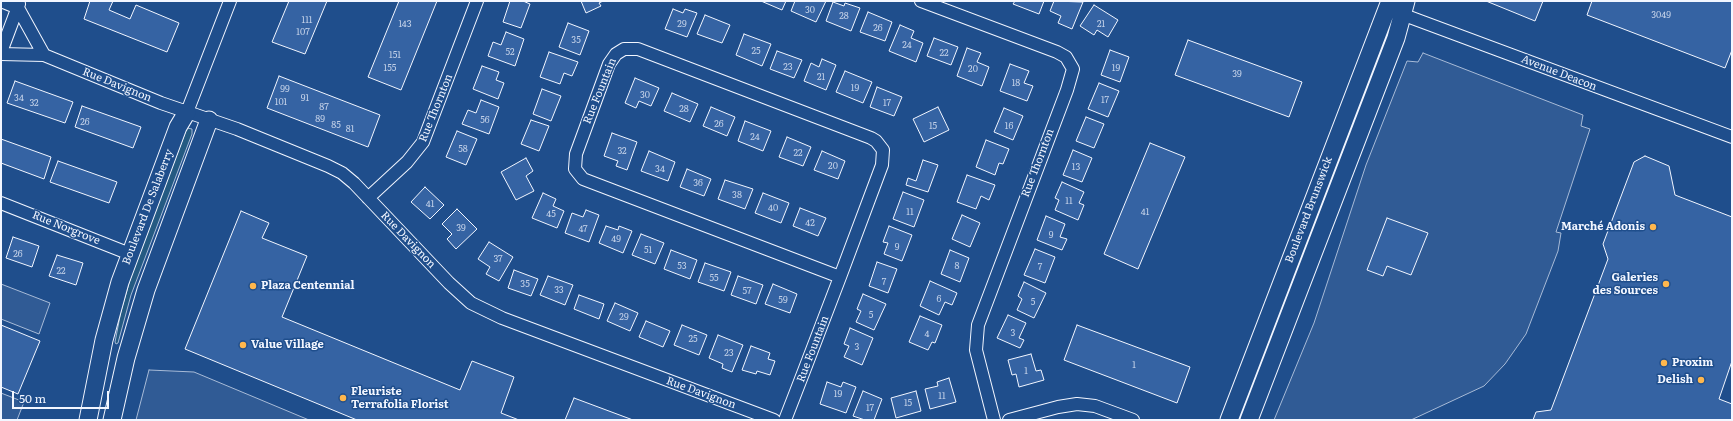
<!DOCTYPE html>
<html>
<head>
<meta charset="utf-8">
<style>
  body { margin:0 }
  #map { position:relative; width:1733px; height:421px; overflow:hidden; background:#1f4e8c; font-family:Literata,serif }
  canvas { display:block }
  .frame { position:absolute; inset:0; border:2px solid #f2f6ff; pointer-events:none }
  .scale { position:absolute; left:12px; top:391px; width:97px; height:18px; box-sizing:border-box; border:2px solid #f2f6ff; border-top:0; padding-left:5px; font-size:12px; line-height:14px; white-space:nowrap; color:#f2f6ff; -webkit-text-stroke:3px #1f4e8c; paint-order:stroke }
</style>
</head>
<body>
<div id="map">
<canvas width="1733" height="421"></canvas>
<div class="frame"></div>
<div class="scale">50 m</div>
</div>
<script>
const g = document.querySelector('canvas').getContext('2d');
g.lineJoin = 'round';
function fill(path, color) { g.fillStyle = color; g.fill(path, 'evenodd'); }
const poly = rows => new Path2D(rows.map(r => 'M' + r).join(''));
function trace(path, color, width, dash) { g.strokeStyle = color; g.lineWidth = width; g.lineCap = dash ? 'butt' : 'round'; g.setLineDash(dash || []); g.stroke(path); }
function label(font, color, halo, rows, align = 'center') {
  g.font = font + ' Literata,serif'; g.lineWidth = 3; g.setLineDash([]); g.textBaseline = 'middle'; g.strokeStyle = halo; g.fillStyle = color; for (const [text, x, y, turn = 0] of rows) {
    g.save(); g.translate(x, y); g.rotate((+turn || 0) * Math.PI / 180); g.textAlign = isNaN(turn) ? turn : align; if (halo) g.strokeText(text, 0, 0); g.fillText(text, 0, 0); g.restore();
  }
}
const green = poly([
  [187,128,192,129,192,134,131,295,118,343,116,344,115,342,121,311,134,266,187,128]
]);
fill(green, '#245a82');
trace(green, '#a8bbd7', 1);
const parking = poly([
  [1423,53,1583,115,1581,126,1590,129,1556,232,1561,233,1558,251,1526,334,1505,364,1484,386,1411,420,1274,420,1314,323,1366,165,1407,61,1418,62,1423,53],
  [1,284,50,303,39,334,1,319,1,284],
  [149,370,194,372,309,420,136,420,149,370],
  [1,393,24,402,17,420,1,420,1,393]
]);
fill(parking, '#305b95');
trace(parking, '#a8bbd7', 1);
const building = poly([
  [90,1,113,1,109,10,130,19,136,5,179,23,167,52,84,19,90,1],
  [289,1,327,1,305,54,272,42,289,1],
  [399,1,437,1,401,90,368,77,399,1],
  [510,1,523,1,530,4,521,28,503,22,510,1],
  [581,1,603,1,599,3,601,6,586,13,581,1],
  [761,1,786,1,782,10,761,1],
  [795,1,826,1,816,22,791,11,795,1],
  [1015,1,1044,1,1039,14,1013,4,1015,1],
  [1054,1,1083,2,1072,29,1058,23,1061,16,1050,11,1054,1],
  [1486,1,1543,1,1535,21,1486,1],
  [1592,1,1732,1,1732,50,1725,68,1587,15,1592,1],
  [833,2,844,6,845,3,860,8,851,31,826,21,833,2],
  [1094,5,1118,20,1108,37,1097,30,1094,35,1080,26,1094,5],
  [673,9,683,13,685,9,697,13,687,37,665,29,673,9],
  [868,12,892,22,885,41,860,32,868,12],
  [705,15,730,25,722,43,697,34,705,15],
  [568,23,589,31,580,55,559,47,568,23],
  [900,25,914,31,911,38,923,43,916,62,889,51,900,25],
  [506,32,524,39,515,66,488,56,493,42,501,45,506,32],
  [744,34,771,44,762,66,736,55,744,34],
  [934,38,958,47,951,65,927,56,934,38],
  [1188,40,1302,82,1289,117,1175,75,1188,40],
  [967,48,981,53,977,62,989,67,982,86,957,76,967,48],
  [1110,50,1129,57,1120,82,1101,75,1110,50],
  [777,51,802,60,794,78,770,69,777,51],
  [549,52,578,62,572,76,564,73,560,84,540,77,549,52],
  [822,59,836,65,826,90,804,81,811,63,819,67,822,59],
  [1010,64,1029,71,1024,83,1033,86,1027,101,1000,91,1010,64],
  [482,66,499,72,496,80,504,83,498,99,473,89,482,66],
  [845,71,872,82,863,103,836,92,845,71],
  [279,76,380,115,368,147,267,108,279,76],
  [635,78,659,88,651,106,639,101,636,108,625,103,635,78],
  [15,81,73,102,65,123,7,103,15,81],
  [1099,83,1119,91,1108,117,1088,109,1099,83],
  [877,87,902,97,894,116,870,107,877,87],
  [542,89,561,96,551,121,533,114,542,89],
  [672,93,698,104,690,122,664,111,672,93],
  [481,100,499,107,489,134,462,124,468,110,476,113,481,100],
  [82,106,141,127,133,148,75,127,82,106],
  [711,107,735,117,727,136,703,126,711,107],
  [938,107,949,130,924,142,913,119,938,107],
  [1004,108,1023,116,1013,140,994,132,1004,108],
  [1086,117,1104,124,1094,148,1076,141,1086,117],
  [531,120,549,126,539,151,521,144,531,120],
  [745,121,771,131,763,151,738,141,745,121],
  [457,131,477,139,466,165,446,157,457,131],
  [612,133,637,142,627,170,616,166,618,161,604,156,612,133],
  [787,137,811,147,803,166,779,157,787,137],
  [1,139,51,157,44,179,1,163,1,139],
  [986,140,1009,149,1003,164,999,163,995,175,976,167,986,140],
  [1150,143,1185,157,1138,269,1104,254,1150,143],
  [1073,150,1092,158,1082,182,1063,175,1073,150],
  [649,151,675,162,668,181,641,171,649,151],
  [822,151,845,161,838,179,814,170,822,151],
  [1645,156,1669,166,1675,195,1732,217,1732,361,1719,399,1732,404,1732,420,1533,420,1536,412,1551,410,1608,259,1603,244,1634,162,1645,156],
  [526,158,533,171,526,176,534,191,516,200,501,172,526,158],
  [923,160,938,165,928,192,906,185,908,178,916,181,923,160],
  [58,161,117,182,109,203,50,182,58,161],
  [687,169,711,179,704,196,680,187,687,169],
  [967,175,995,185,989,200,981,196,976,209,957,202,967,175],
  [725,180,753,189,745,209,718,199,725,180],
  [1062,182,1084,192,1079,203,1084,205,1078,220,1055,210,1059,200,1055,198,1062,182],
  [425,187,444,205,430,219,411,202,425,187],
  [903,192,924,200,914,227,893,219,903,192],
  [543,193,556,199,553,206,564,211,557,228,532,218,543,193],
  [763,193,789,203,781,223,755,213,763,193],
  [800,208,826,218,818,236,793,226,800,208],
  [457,209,477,229,456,249,447,239,452,234,442,224,457,209],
  [586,210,599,215,589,242,565,233,572,213,583,217,586,210],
  [241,211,269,223,262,238,307,256,282,317,460,390,472,361,514,377,501,413,519,420,357,420,185,349,241,211],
  [962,215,980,223,970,247,952,239,962,215],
  [1046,216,1065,224,1060,237,1067,239,1062,250,1037,240,1046,216],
  [1387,218,1428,233,1411,275,1387,266,1383,276,1367,270,1387,218],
  [606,226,618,230,619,226,632,231,623,253,599,243,606,226],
  [889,226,912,235,902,261,884,254,888,243,883,242,889,226],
  [641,234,664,243,655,264,632,255,641,234],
  [13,237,39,246,32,267,6,258,13,237],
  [489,242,513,257,499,281,486,274,490,267,478,259,489,242],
  [1035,249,1055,257,1045,283,1024,275,1035,249],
  [671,250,697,260,690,279,664,269,671,250],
  [950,250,969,258,960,282,941,274,950,250],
  [57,255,83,263,76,285,49,276,57,255],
  [877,262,897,269,888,293,869,286,877,262],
  [705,263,731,272,724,291,698,282,705,263],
  [514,270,538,279,531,296,508,288,514,270],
  [548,276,573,285,565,305,540,295,548,276],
  [738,276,763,285,756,304,731,295,738,276],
  [930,281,957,293,952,305,945,302,939,315,920,306,930,281],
  [1024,282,1046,293,1034,318,1017,310,1022,299,1018,296,1024,282],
  [773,284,797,294,790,313,765,304,773,284],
  [863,294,886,304,874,330,856,322,861,311,857,309,863,294],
  [579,295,604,304,599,319,574,309,579,295],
  [615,303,638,313,630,331,607,321,615,303],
  [1008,315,1026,323,1019,338,1024,340,1020,348,997,338,1008,315],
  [920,316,942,325,935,343,932,342,928,350,909,342,920,316],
  [646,321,670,331,663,347,639,337,646,321],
  [1,325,40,341,18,394,1,387,1,325],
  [682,325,707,335,699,355,674,345,682,325],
  [1077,325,1190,367,1177,403,1064,360,1077,325],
  [850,328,873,338,862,365,844,357,849,346,844,344,850,328],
  [718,335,743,345,732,372,722,368,723,364,709,358,718,335],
  [751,346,770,353,768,359,775,361,770,375,757,371,756,374,742,370,751,346],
  [1031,354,1036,371,1041,370,1044,380,1019,387,1016,374,1012,375,1008,360,1031,354],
  [949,378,956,402,930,409,925,389,938,386,937,382,949,378],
  [827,382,841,387,843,382,856,387,846,413,820,404,827,382],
  [863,391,882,399,874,420,865,420,853,416,863,391],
  [916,391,921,411,896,418,891,398,916,391],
  [574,398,633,420,565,420,574,398]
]);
fill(building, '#3563a3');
trace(building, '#f2f6ff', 1);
const street = poly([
  [1,1,18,8,44,55],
  [921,1,1057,52,1066,57,1073,69,1067,90,978,325,976,350,994,420],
  [1396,12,1732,137],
  [1,52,19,4],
  [1,54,44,55,161,103,237,129,328,166,342,173,354,183,449,283,471,303,502,318,774,420],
  [187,112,230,1],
  [368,198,407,162,423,142,477,1],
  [1,203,130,254],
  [785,420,804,371,840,277,882,165,883,150,876,141,871,138,638,49,624,49,616,54,609,64,576,154,575,169,583,179,840,277],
  [1009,420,1058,407,1077,404,1095,406,1133,420]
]);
const secondary = poly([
  [88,420,104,340,120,282,178,127,187,112],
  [112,420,126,358,146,290,209,120],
  [1229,420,1390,1],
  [1249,420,1396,38,1406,1]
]);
trace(street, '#f2f6ff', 14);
trace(secondary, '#f2f6ff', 19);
trace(street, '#1f4e8c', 12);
trace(secondary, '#1f4e8c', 17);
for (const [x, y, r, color] of [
  [1653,227,4,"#ffb74d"],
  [1666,284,4,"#ffb74d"],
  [253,286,4,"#ffb74d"],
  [243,345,4,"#ffb74d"],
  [1664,363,4,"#ffb74d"],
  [1701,380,4,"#ffb74d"],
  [343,398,4,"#ffb74d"]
]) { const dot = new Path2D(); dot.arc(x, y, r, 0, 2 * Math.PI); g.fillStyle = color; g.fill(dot); trace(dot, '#1f4e8c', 1.5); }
label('9px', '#c3d1e8', null, [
  ["30",810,10],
  ["3049",1661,15],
  ["28",844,16],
  ["111",307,20],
  ["143",405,24],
  ["29",682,24],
  ["21",1101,24],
  ["26",878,28],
  ["107",303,32],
  ["35",576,40],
  ["24",907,45],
  ["25",756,51],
  ["52",510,52],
  ["22",944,53],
  ["151",395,55],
  ["23",788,67],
  ["155",390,68],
  ["19",1116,68],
  ["20",973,69],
  ["39",1237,74],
  ["21",821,77],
  ["18",1016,83],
  ["19",855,88],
  ["99",285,89],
  ["30",645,95],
  ["34",19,98],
  ["91",305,98],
  ["17",1105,100],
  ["101",281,102],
  ["32",34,103],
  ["17",887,103],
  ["87",324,107],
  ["28",684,109],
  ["89",320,119],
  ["56",485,120],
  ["26",85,122],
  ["26",719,124],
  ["85",336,125],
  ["15",933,126],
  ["16",1009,126],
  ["81",350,129],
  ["24",755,137],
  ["58",463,149],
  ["32",622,151],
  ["22",798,153],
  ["20",833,166],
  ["13",1076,167],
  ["34",660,169],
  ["36",698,183],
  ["38",737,195],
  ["11",1069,201],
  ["41",430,204],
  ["40",773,208],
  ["11",910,212],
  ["41",1145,212],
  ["45",551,214],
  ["42",810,223],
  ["39",461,228],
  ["47",583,229],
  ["9",1051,235],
  ["49",616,239],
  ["9",897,247],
  ["51",648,250],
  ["26",18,254],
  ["37",498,259],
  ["53",682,266],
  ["8",957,266],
  ["7",1040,267],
  ["22",61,271],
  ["55",714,278],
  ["7",884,282],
  ["35",525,284],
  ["33",559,290],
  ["57",747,291],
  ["6",939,299],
  ["59",783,300],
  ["5",1033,302],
  ["5",871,315],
  ["29",624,317],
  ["3",1013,333],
  ["4",927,334],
  ["25",693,339],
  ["3",857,347],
  ["23",729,353],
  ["1",1134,365],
  ["1",1026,371],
  ["19",838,394],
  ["11",942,396],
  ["15",908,403],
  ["17",870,408]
]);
label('11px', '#f2f6ff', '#1f4e8c', [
  ["Avenue Deacon",1559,73,21],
  ["Rue Davignon",117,85,22],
  ["Rue Fountain",600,91,-68],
  ["Rue Thornton",436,108,-68],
  ["Rue Thornton",1038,163,-69],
  ["Boulevard De Salaberry",148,207,-69],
  ["Boulevard Brunswick",1309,210,-69],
  ["Rue Norgrove",66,228,22],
  ["Rue Davignon",408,240,46],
  ["Rue Fountain",813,349,-69],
  ["Rue Davignon",701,393,20]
]);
label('bold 11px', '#f2f6ff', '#1f4e8c', [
  ["Marché Adonis",1645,227,"right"],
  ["Galeries",1658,278,"right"],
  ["des Sources",1658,291,"right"],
  ["Plaza Centennial",261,286],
  ["Value Village",251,345],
  ["Proxim",1672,363],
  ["Delish",1693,380,"right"],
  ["Fleuriste",351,392],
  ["Terrafolia Florist",351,405]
], 'left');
</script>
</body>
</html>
